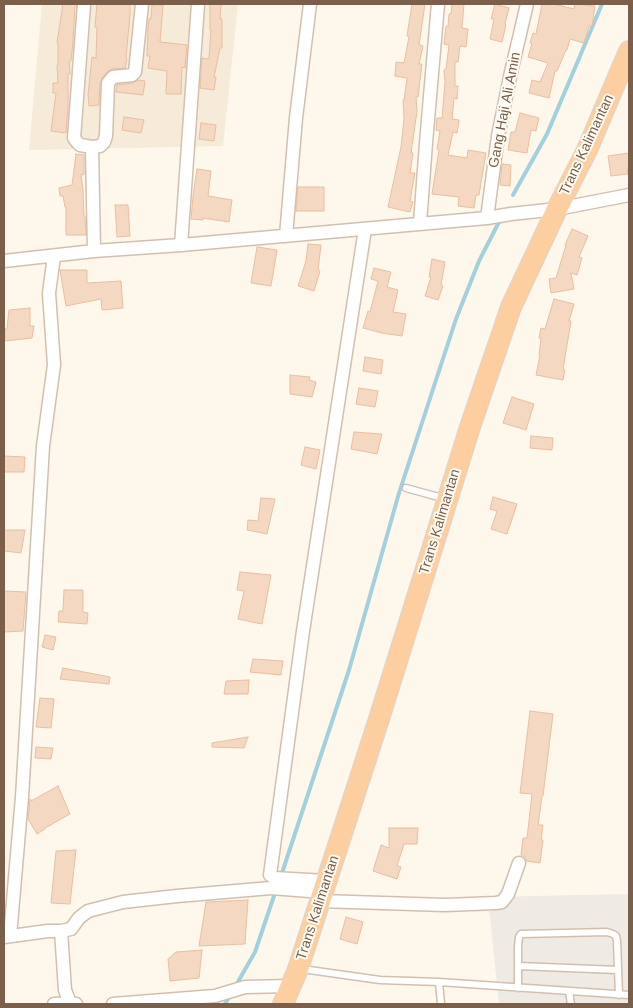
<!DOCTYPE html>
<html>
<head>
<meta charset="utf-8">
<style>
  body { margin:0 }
  #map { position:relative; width:633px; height:1008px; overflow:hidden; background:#fef7eb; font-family:Helvetica,sans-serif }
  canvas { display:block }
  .frame { position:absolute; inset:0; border:5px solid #7b5f4b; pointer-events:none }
</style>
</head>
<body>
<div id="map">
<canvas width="633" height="1008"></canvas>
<div class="frame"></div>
</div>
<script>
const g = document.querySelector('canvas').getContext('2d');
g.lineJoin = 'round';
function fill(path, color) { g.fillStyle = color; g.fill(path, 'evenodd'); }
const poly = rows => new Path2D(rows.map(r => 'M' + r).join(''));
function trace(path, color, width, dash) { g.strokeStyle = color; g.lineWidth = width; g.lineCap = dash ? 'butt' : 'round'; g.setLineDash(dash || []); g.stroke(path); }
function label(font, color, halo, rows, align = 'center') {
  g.font = font + ' Helvetica,sans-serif'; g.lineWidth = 4; g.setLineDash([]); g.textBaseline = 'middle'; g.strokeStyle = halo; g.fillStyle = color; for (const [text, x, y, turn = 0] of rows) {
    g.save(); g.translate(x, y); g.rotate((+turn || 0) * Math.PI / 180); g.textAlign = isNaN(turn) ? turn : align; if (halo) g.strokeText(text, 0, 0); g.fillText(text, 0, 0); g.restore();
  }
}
fill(poly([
  [42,4,238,4,223,146,29,150]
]), '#f6ead9');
fill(poly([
  [629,894,629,1004,499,1004,488,897]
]), '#efeae3');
trace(poly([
  [513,195,547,134,602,4],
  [281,876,349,670,399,493,456,319,479,261,500,220],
  [235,987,255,952,276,890],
  [225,1004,230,995]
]), '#a3d0dc', 4);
const building = poly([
  [63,4,75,4,73,42,71,61,69,61,70,74,68,74,68,107,66,133,51,131,56,93,53,93,53,83,58,83,57,65,58,65,58,43,57,43,63,4],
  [97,4,130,4,130,15,126,57,127,58,125,68,111,69,107,72,102,78,100,83,99,105,89,106,88,95,92,57,96,58,97,27,95,27,97,4],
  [210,4,221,4,220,19,222,19,222,48,220,48,214,77,216,77,214,90,200,88,202,58,209,59,211,30,210,30,210,4],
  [412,4,425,4,419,45,423,46,419,64,422,64,418,97,416,97,417,111,411,153,413,153,410,173,415,173,410,201,413,202,410,212,388,207,401,147,404,119,403,100,404,100,407,78,395,76,396,62,404,63,409,37,407,36,412,4],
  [452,4,464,4,462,28,468,29,466,47,460,46,458,62,455,62,455,86,458,86,457,99,454,98,452,119,459,120,457,133,453,132,448,155,467,158,468,150,486,153,479,195,476,195,474,208,458,206,459,197,432,194,439,150,437,149,440,131,436,130,437,118,442,118,445,82,444,70,446,69,449,45,444,44,446,26,448,26,449,14,451,14,452,4],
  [495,4,509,8,505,24,506,25,502,42,490,39,494,19,491,19,495,4],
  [542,4,554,4,574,9,575,4,595,6,592,26,589,26,584,43,570,39,567,50,566,50,557,71,555,71,549,98,529,93,532,80,540,82,548,63,528,57,532,43,530,43,533,33,536,34,542,4],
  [152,5,163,5,160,42,187,45,185,68,182,67,181,94,166,94,167,71,148,68,150,56,147,56,148,30,149,19,151,19,152,5],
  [138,80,145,81,143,95,116,92,117,85,133,83,138,80],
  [520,113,539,118,536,131,531,130,527,153,508,150,511,132,515,132,520,113],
  [124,117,144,120,141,133,122,130,124,117],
  [201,123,216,125,214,141,199,139,201,123],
  [629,153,629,169,627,169,628,174,611,176,608,156,629,153],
  [76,154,84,155,84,175,81,174,83,190,84,216,85,216,86,235,66,235,66,207,65,207,63,196,60,196,59,188,72,185,76,154],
  [502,164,511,165,510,186,500,185,502,164],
  [197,169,211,171,208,196,232,200,229,222,203,218,203,220,191,219,193,196,197,169],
  [298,187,324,187,324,211,296,211,298,187],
  [115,205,128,205,130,236,117,237,115,205],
  [572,229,588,236,579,257,582,258,577,275,571,273,574,289,551,293,549,279,556,278,566,245,565,245,572,229],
  [308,244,321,245,318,270,320,271,314,291,298,286,306,261,308,244],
  [257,247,277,250,271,286,251,283,257,247],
  [432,259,445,262,441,285,443,286,438,300,425,296,431,277,429,277,432,259],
  [374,268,391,272,387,287,398,290,393,312,406,314,402,336,382,333,363,328,368,311,370,312,378,281,371,279,374,268],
  [60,270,87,270,87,283,121,281,123,308,102,310,101,299,66,306,60,270],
  [554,299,574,304,569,321,571,321,563,369,565,370,563,380,536,375,540,355,539,355,541,338,539,338,541,328,545,329,554,299],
  [30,308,30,326,34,326,32,338,5,341,5,329,7,328,9,310,30,308],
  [365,357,383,360,381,374,363,371,365,357],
  [290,375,310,377,309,380,316,382,312,397,290,394,290,375],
  [359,388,378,391,375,407,356,404,359,388],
  [512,397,534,404,526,430,503,423,512,397],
  [354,432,382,434,377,454,351,449,354,432],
  [531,436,553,438,552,450,530,448,531,436],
  [305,447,320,450,316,469,301,465,305,447],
  [4,456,25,457,24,472,4,472,4,456],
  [493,497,517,504,507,534,491,529,497,511,490,509,493,497],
  [261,498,275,499,267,534,247,530,248,520,258,521,261,498],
  [4,530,25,530,21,553,4,551,4,530],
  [240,572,271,575,262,624,238,619,244,591,237,590,240,572],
  [64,590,83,590,83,612,88,613,87,624,58,622,59,611,63,611,64,590],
  [4,591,26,592,23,631,4,632,4,591],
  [45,635,56,637,53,650,42,647,45,635],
  [253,659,283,661,281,675,250,672,253,659],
  [63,668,110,677,109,684,60,679,63,668],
  [249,680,248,694,224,694,226,681,249,680],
  [40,698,54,699,51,728,36,727,40,698],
  [530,711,553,714,543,796,542,796,538,825,543,825,541,840,543,840,540,863,527,861,525,857,521,855,523,838,527,838,532,794,520,793,530,711],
  [248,737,244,748,212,747,212,743,248,737],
  [36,747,53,748,51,759,35,758,36,747],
  [58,786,70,814,45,828,45,829,37,834,28,819,30,799,31,801,58,786],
  [389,828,418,828,417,844,404,844,397,866,401,867,397,879,373,871,381,845,389,848,389,828],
  [76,850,70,904,51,903,56,851,76,850],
  [248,900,245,944,199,946,206,902,248,900],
  [346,917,363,922,357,944,340,939,346,917],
  [202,950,199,978,170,981,168,959,176,952,202,950]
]);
fill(building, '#f5d8c1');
trace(building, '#e8bfa0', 1);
const service = poly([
  [406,488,446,499],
  [518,966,618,970],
  [302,969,380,980,439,982,629,995],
  [439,982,441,1004],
  [518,988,518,947,519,937,521,934,607,932,613,934,616,936,617,941,619,995],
  [569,991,571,1004]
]);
const minor = poly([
  [84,4,74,138,77,142,80,145,92,147,100,146,104,142,106,136,108,83,113,77,132,75,135,72,142,4],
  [92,147,94,251],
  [487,218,498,136,511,72,527,4],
  [420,223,426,143,438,4],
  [286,236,296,118,310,4],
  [181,245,198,4],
  [4,261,94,251,181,245,487,218,511,214,557,209,629,195],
  [326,881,274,878,270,875,303,631,365,229],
  [320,901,445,905,496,903,502,902,508,894,519,863],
  [61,931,65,990,70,1003,76,1004],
  [10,936,22,797,43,446,54,365,49,293,54,256],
  [4,937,48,931,61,931,71,929,79,918,88,911,123,902,177,896,271,888,323,892],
  [54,1004,70,1003],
  [113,1004,215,996,245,987,290,986]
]);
const trunk = poly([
  [283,1004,298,969,379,719,470,427,511,307,557,209,587,150,629,51]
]);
trace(service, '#d2c0af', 9);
trace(minor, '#d2c0af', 15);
trace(trunk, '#ddd5d0', 22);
trace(service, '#fff', 6);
trace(minor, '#fff', 12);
trace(trunk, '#fccea0', 20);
label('14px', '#7b5f4b', '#fffbf3', [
  ["Gang Haji Ali Amin",505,110,-79],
  ["Trans Kalimantan",587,145,-65],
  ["Trans Kalimantan",440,522,-73],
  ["Trans Kalimantan",318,908,-72]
]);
</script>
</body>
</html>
